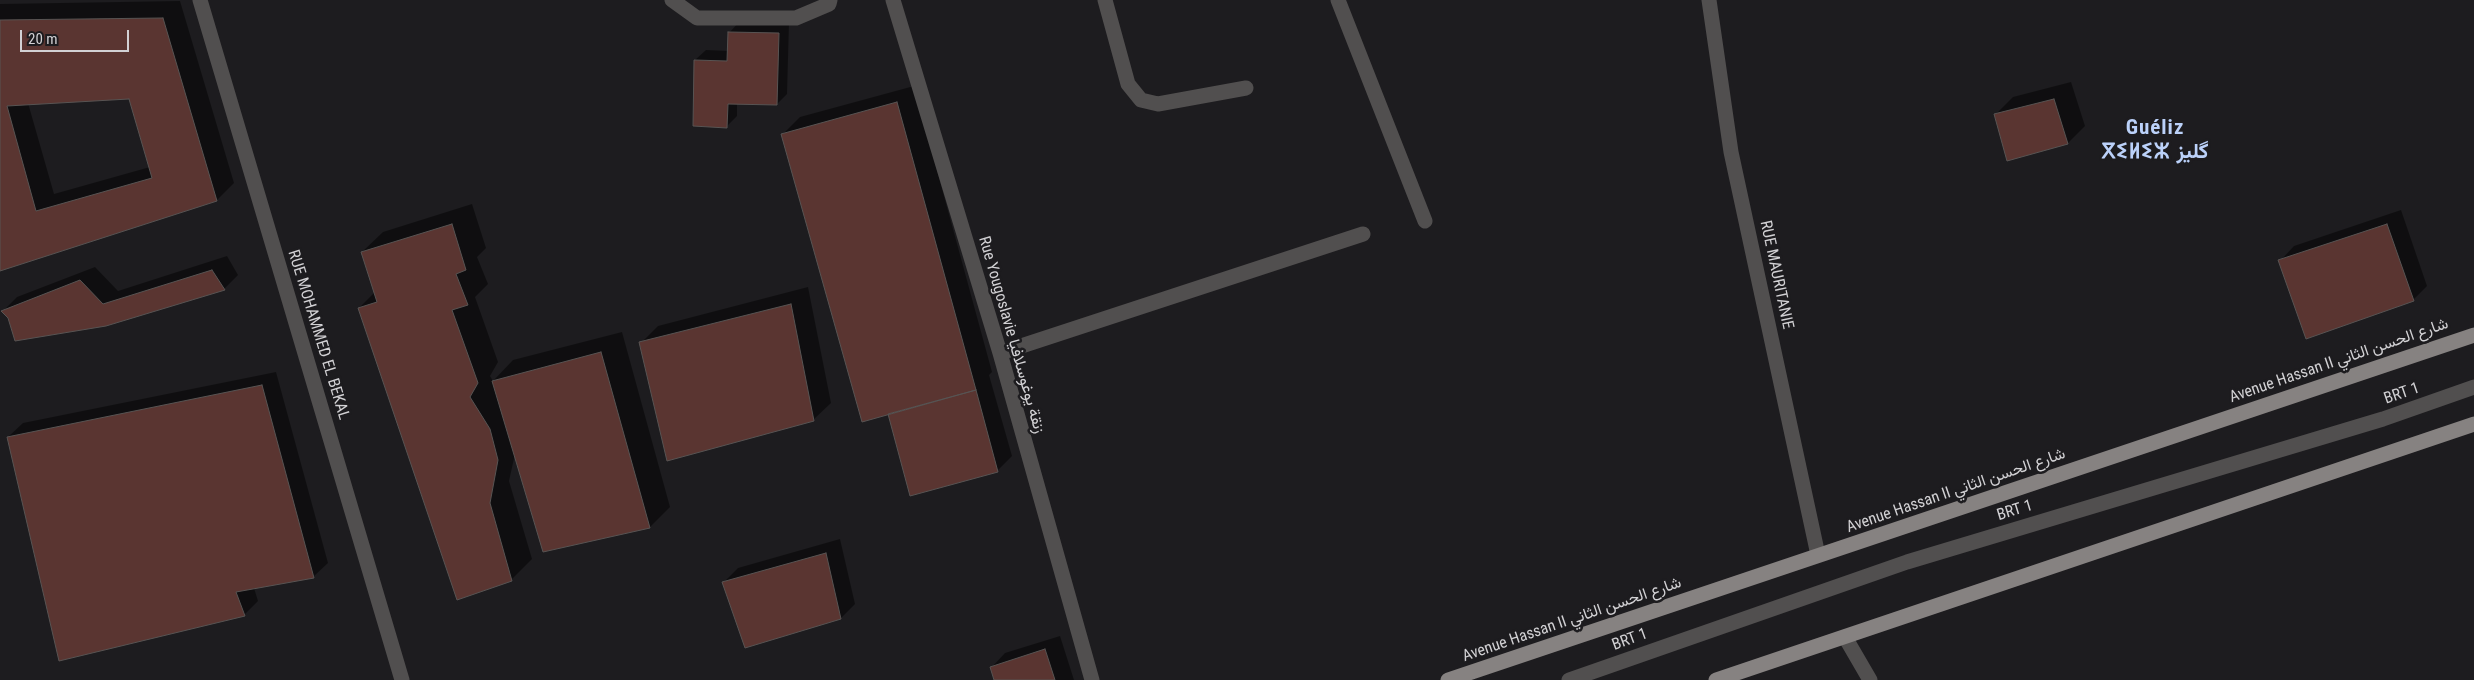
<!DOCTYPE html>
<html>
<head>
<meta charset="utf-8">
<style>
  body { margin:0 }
  #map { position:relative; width:2474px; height:680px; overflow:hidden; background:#1d1c1f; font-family:"Roboto Condensed",sans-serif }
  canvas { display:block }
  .scale { position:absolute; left:20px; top:30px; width:109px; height:22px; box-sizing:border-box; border:2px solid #d2d1d4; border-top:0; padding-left:6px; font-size:15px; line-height:18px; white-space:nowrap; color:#d2d1d4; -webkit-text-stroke:4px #1d1c1f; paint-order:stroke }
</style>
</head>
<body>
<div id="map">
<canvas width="2474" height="680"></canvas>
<div class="scale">20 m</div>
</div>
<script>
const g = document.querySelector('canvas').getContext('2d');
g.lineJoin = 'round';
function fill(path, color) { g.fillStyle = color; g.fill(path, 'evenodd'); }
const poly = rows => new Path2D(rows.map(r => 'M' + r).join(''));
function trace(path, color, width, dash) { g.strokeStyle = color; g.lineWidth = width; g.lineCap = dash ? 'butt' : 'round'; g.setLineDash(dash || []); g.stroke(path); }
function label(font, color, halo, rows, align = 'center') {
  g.font = font + ' "Roboto Condensed",Vazirmatn,"Noto Sans Tifinagh",sans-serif'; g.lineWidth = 5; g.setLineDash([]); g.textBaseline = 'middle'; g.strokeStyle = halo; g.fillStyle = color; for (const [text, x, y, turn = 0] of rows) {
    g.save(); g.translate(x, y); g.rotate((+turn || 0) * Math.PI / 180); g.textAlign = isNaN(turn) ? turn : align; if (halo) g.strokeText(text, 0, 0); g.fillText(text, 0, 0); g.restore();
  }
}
fill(poly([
  [180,1,234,183,217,200,0,270,0,4],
  [130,97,150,167,54,194,28,103],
  [739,22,789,23,787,94,777,104,737,103,737,116,727,126,695,60,706,50,729,51,729,33],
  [2071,82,2085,126,2068,143,2008,160,1995,115,2013,97],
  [914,86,992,372,989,375,1012,456,997,471,889,413,782,135,800,117],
  [472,204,486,248,477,257,488,284,475,297,498,362,490,376,493,381,513,360,622,332,670,507,650,527,515,454,509,481,532,559,511,580,359,308,375,292,362,252,383,232],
  [2401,210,2427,286,2413,300,2280,261,2294,246],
  [227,256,238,275,224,289,106,324,9,318,3,311,17,297,95,267,118,291],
  [808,287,831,403,813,420,641,343,658,326],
  [276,372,328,563,313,577,254,588,258,601,244,615,8,437,23,423],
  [840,539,855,604,841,618,724,582,738,568],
  [1060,636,1074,680,995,680,991,668,1005,653]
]), '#0007');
const building = poly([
  [163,18,217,201,0,271,0,20,163,18],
  [129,99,152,178,36,211,7,106,129,99],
  [728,32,779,33,777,105,728,104,727,128,693,126,694,60,727,61,728,32],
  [2054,99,2068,144,2007,161,1994,114,2054,99],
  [897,102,976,390,862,422,781,134,897,102],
  [452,224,466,270,456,274,468,305,452,310,478,383,470,397,490,429,498,460,490,503,512,581,457,600,358,308,377,302,361,252,452,224],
  [2387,224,2414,301,2306,339,2278,260,2387,224],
  [212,270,225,290,106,326,15,341,8,318,1,311,80,280,103,304,212,270],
  [791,304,814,421,667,461,639,342,791,304],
  [601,352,650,528,543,552,492,381,601,352],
  [262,385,314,578,236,592,245,616,59,661,7,437,262,385],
  [976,390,998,472,910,496,888,414,976,390],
  [826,553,841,619,745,648,722,582,826,553],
  [1045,649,1055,680,994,680,990,667,1045,649]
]);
fill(building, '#5a3531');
trace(building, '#585453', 1);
trace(poly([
  [672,0,697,18,796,18,829,4,830,0],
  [1105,0,1128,84,1141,100,1158,104,1246,88],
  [1338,0,1425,221],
  [1569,680,1907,562,2383,419,2474,387]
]), '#514f4f', 15);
trace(poly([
  [200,0,402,680],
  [893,0,1000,353,1092,680],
  [1709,0,1731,152,1818,555],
  [1000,353,1363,234],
  [1845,637,1870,680]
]), '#514f4f', 15);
trace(poly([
  [1448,680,2474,335],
  [1716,680,2474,424]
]), '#868281', 15);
label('16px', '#d2d1d4', '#1d1c1f', [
  ["RUE MAURITANIE",1776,275,78],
  ["RUE MOHAMMED EL BEKAL",318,335,73],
  ["Rue Yougoslavie زنقة يوغوسلافيا",1011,335,74],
  ["Avenue Hassan II شارع الحسن الثاني",2339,361,-19],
  ["BRT 1",2402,394,-19],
  ["Avenue Hassan II شارع الحسن الثاني",1956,491,-19],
  ["BRT 1",2015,511,-17],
  ["Avenue Hassan II شارع الحسن الثاني",1572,620,-19],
  ["BRT 1",1630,640,-20]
]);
g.letterSpacing = '1px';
label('bold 21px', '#bbd1f9', '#1d1c1f', [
  ["Guéliz",2155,129],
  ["ⴳⵉⵍⵉⵣ گليز",2155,153]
]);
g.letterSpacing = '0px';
</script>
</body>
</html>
